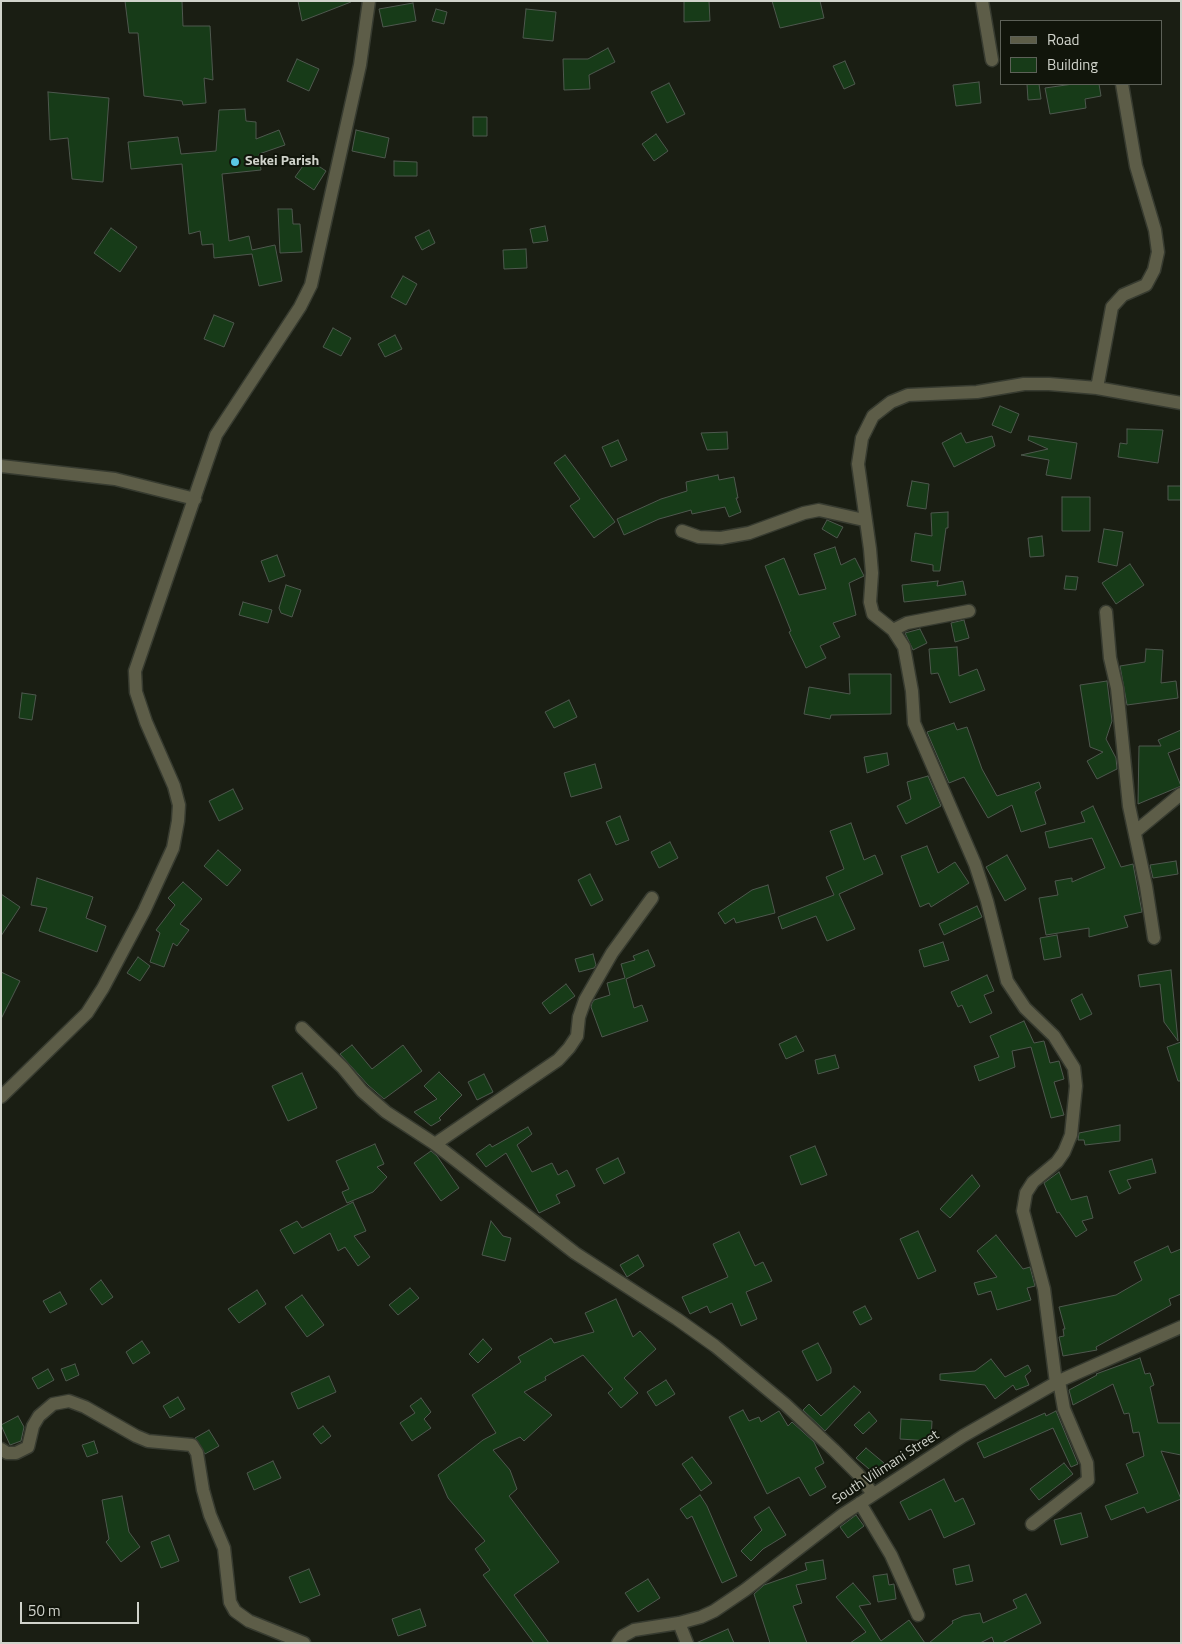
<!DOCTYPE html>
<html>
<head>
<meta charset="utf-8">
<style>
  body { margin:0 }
  #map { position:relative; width:1182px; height:1644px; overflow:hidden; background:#1a1e13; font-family:"Titillium Web",sans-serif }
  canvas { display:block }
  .frame { position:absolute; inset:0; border:2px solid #d0d3cb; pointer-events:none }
  .legend { position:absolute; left:1000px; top:20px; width:162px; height:65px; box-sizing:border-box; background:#11150b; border:1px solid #5d6158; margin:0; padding:6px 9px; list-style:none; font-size:15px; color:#d0d3cb }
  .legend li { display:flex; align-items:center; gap:10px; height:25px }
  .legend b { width:25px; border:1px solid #5d6158 }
  .scale { position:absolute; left:20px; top:1602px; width:119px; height:22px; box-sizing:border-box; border:2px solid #d0d3cb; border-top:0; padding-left:6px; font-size:15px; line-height:18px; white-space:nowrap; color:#d0d3cb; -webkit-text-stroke:4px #11150b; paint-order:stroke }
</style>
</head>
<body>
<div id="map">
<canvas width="1182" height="1644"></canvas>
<div class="frame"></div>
<ul class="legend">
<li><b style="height:6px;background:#5d5d48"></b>Road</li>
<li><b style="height:14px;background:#173b18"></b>Building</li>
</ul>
<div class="scale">50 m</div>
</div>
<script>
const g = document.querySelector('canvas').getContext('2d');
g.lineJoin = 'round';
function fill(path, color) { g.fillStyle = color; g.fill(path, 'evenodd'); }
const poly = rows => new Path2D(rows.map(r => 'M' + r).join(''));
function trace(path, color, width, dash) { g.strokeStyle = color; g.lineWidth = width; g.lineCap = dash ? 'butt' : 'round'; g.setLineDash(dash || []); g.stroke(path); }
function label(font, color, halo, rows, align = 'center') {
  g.font = font + ' "Titillium Web",sans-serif'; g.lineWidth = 4; g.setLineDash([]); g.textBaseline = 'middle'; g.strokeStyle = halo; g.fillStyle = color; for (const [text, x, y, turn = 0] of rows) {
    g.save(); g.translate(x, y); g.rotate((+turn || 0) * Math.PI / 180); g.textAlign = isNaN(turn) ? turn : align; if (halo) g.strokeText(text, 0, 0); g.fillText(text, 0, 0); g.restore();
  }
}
const building = poly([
  [125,1,182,1,183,26,210,26,213,80,204,78,206,103,183,105,182,101,144,96,138,33,129,33,125,1],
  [298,1,351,1,351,2,302,21,298,1],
  [684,1,709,1,710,21,684,22,684,1],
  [772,1,820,1,824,18,780,28,772,1],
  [413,3,416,21,383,27,379,9,413,3],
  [436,9,447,12,444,24,432,21,436,9],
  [526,9,556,12,553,41,523,38,526,9],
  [608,48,615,62,589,75,590,89,564,90,563,59,588,59,608,48],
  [297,59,319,69,309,91,287,81,297,59],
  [845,61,855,84,844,89,833,66,845,61],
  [979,82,981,103,956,106,953,85,979,82],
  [669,83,685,114,667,123,651,92,669,83],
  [1027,84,1039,84,1041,99,1028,100,1027,84],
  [1073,84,1099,84,1101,96,1085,99,1086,108,1050,114,1045,88,1073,84],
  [48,92,109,98,103,182,72,179,68,138,50,140,48,92],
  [245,109,246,121,256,122,256,139,279,130,285,145,259,154,261,170,222,174,229,241,249,236,252,250,275,245,282,281,259,286,252,254,214,258,213,244,202,245,200,231,189,234,182,164,131,169,128,142,178,137,181,154,216,151,219,110,245,109],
  [473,117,487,117,487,136,473,136,473,117],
  [356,130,389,138,385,158,352,151,356,130],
  [656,134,668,151,654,161,642,144,656,134],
  [308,159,326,171,314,190,295,177,308,159],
  [394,161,417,162,417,176,394,176,394,161],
  [278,209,292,209,293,224,300,224,302,252,280,253,278,209],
  [545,226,548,241,533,243,530,229,545,226],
  [111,228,137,247,120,272,94,253,111,228],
  [429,230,435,243,422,250,415,237,429,230],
  [526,249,527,268,504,269,503,250,526,249],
  [403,276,417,284,406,305,391,297,403,276],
  [214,315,234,323,224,347,204,339,214,315],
  [333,328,351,338,341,356,323,347,333,328],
  [395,335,402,349,385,357,378,344,395,335],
  [1000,406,1019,414,1011,433,992,425,1000,406],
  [1127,429,1163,430,1158,463,1118,457,1120,443,1127,444,1127,429],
  [727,432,728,449,707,450,701,433,727,432],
  [961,433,966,443,992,436,995,446,954,467,942,443,961,433],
  [1029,436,1077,443,1071,479,1046,475,1049,460,1021,455,1048,449,1028,440,1029,436],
  [618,440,627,460,611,467,602,447,618,440],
  [565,455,615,522,594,538,570,506,580,499,554,463,565,455],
  [718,475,719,480,734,477,738,498,736,498,741,512,729,517,725,507,692,514,691,510,659,519,624,535,617,519,661,499,687,491,686,482,718,475],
  [912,481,929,484,926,509,907,506,912,481],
  [1168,486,1181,486,1181,500,1168,500,1168,486],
  [1062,497,1090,497,1090,531,1062,531,1062,497],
  [948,512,948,528,946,528,940,571,933,571,933,565,911,561,915,533,932,536,931,513,948,512],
  [827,520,843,527,837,538,822,529,827,520],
  [1104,529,1123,532,1117,566,1098,562,1104,529],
  [1042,536,1044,556,1030,557,1028,538,1042,536],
  [835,547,841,565,855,558,864,576,849,583,856,615,833,623,840,637,820,646,826,658,806,668,789,632,791,631,765,566,784,558,799,595,826,589,814,554,835,547],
  [277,555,285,576,269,582,261,561,277,555],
  [1130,564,1144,585,1116,604,1102,583,1130,564],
  [1066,576,1078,577,1076,590,1064,589,1066,576],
  [938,581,937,586,963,581,966,595,904,602,902,585,938,581],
  [286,585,301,590,292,617,281,613,279,608,286,585],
  [243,602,272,610,268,623,239,615,243,602],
  [964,620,969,638,955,642,951,623,964,620],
  [920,629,927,643,913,650,905,633,920,629],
  [957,647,959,676,977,669,985,690,950,703,938,673,931,674,929,649,957,647],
  [1146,649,1163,650,1161,683,1176,681,1178,698,1127,705,1120,666,1145,662,1146,649],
  [849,674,891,674,891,714,831,715,830,719,804,714,809,687,850,694,849,674],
  [1107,681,1112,721,1106,739,1116,758,1117,769,1097,779,1087,761,1103,752,1090,747,1080,685,1107,681],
  [22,693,36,695,32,720,19,718,22,693],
  [569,700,577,717,554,728,545,712,569,700],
  [954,723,957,730,967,727,982,769,997,796,1039,782,1041,788,1035,792,1046,824,1021,832,1012,805,988,818,964,777,949,783,927,732,954,723],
  [1181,730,1181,748,1168,753,1181,786,1138,804,1139,746,1161,746,1158,740,1181,730],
  [887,753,889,765,867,773,864,757,887,753],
  [595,764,602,788,571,797,564,773,595,764],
  [928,776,941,806,906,824,897,806,911,799,907,782,928,776],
  [233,789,243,809,219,821,209,801,233,789],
  [1093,806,1121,867,1133,864,1142,912,1124,916,1128,927,1089,937,1089,928,1046,935,1039,898,1058,895,1055,881,1072,878,1072,882,1105,868,1092,838,1049,848,1045,832,1085,822,1081,812,1093,806],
  [620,816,629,840,616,845,606,822,620,816],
  [851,823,864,860,875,855,883,874,839,894,855,929,827,941,816,916,782,929,778,917,834,895,826,877,844,869,830,831,851,823],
  [670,842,678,858,659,868,651,852,670,842],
  [927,846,938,873,955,862,969,883,931,907,929,903,920,907,901,856,927,846],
  [218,850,241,870,227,886,204,866,218,850],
  [1007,855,1026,889,1005,901,986,867,1007,855],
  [1176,861,1178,874,1153,878,1150,865,1176,861],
  [590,874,603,900,591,906,578,880,590,874],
  [37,878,93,897,86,918,106,926,97,952,39,931,47,908,31,905,37,878],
  [183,882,202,899,180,924,189,930,177,946,173,943,164,967,150,962,160,933,156,930,175,905,168,898,183,882],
  [768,885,775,913,736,923,734,918,725,924,718,913,752,890,768,885],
  [1,894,20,907,1,936,1,894],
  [977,906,982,917,944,935,939,924,977,906],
  [1057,935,1061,957,1044,960,1040,938,1057,935],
  [943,942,949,960,924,967,919,950,943,942],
  [648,950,655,966,626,979,634,1008,642,1005,648,1021,602,1037,591,1007,592,1003,594,1000,610,995,607,983,625,978,621,964,635,960,633,956,648,950],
  [593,954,596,965,594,968,579,972,575,959,593,954],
  [138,957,150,966,140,981,127,973,138,957],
  [1171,970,1178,1041,1164,1022,1160,984,1140,987,1138,975,1171,970],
  [1,972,20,981,1,1019,1,972],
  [987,975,994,991,984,995,992,1013,970,1023,962,1005,958,1007,951,992,987,975],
  [566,984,575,996,550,1014,542,1003,566,984],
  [1082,994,1092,1014,1080,1020,1071,1000,1082,994],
  [1024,1021,1034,1043,1044,1041,1050,1063,1059,1061,1064,1079,1054,1082,1064,1115,1051,1118,1031,1047,1012,1051,1015,1067,979,1081,974,1066,999,1057,990,1036,1024,1021],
  [796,1036,804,1051,786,1059,779,1044,796,1036],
  [1181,1042,1181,1081,1178,1081,1167,1047,1181,1042],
  [352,1045,372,1069,403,1045,422,1071,384,1099,368,1085,340,1054,352,1045],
  [835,1055,839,1068,818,1074,815,1060,835,1055],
  [439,1072,462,1095,439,1118,441,1120,431,1126,414,1112,437,1099,424,1086,439,1072],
  [302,1073,317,1108,288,1121,272,1086,302,1073],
  [484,1074,493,1092,477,1100,468,1082,484,1074],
  [1120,1125,1120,1141,1085,1145,1084,1140,1078,1140,1079,1133,1120,1125],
  [528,1127,532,1134,517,1145,532,1172,552,1163,558,1175,567,1170,575,1186,556,1195,560,1203,539,1213,506,1153,486,1167,476,1154,490,1144,492,1147,528,1127],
  [375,1144,384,1164,377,1167,387,1177,373,1192,347,1203,342,1192,349,1189,336,1161,375,1144],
  [815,1146,827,1175,801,1185,790,1156,815,1146],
  [431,1151,437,1156,459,1188,441,1201,414,1163,431,1151],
  [618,1158,625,1173,604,1184,596,1169,618,1158],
  [1152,1159,1156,1173,1127,1180,1131,1188,1119,1194,1109,1171,1152,1159],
  [1059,1172,1071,1200,1087,1196,1093,1218,1082,1221,1087,1230,1076,1237,1059,1212,1057,1213,1044,1183,1059,1172],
  [972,1175,980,1186,950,1218,940,1209,972,1175],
  [353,1202,366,1231,354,1236,370,1257,358,1266,345,1247,338,1251,330,1233,294,1254,280,1230,297,1221,302,1228,353,1202],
  [491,1221,503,1236,511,1238,505,1261,482,1255,491,1221],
  [918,1231,936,1271,918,1279,900,1239,918,1231],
  [739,1232,755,1266,763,1262,772,1281,746,1292,757,1319,741,1326,732,1303,710,1313,707,1306,690,1314,682,1297,728,1277,713,1244,739,1232],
  [996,1235,1023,1269,1030,1267,1035,1286,1027,1288,1031,1300,997,1310,991,1291,978,1295,974,1283,997,1277,977,1251,996,1235],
  [1168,1246,1171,1253,1181,1249,1181,1294,1169,1299,1171,1305,1096,1347,1097,1350,1063,1356,1059,1337,1064,1336,1063,1329,1065,1329,1059,1307,1116,1295,1142,1280,1134,1262,1168,1246],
  [638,1255,644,1266,627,1277,620,1265,638,1255],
  [101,1280,113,1297,102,1305,90,1289,101,1280],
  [410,1288,419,1298,398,1315,389,1305,410,1288],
  [257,1290,266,1304,239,1323,228,1309,257,1290],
  [60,1292,67,1304,50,1313,43,1301,60,1292],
  [302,1295,324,1325,307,1337,285,1307,302,1295],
  [616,1299,633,1337,640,1331,656,1349,624,1378,638,1393,621,1408,608,1393,613,1389,583,1355,545,1377,546,1380,524,1392,552,1415,524,1441,520,1437,493,1450,510,1470,517,1489,509,1496,559,1562,514,1595,549,1643,534,1643,483,1575,490,1570,475,1549,485,1541,448,1498,438,1475,483,1440,496,1433,472,1395,521,1362,518,1357,551,1338,554,1343,594,1332,585,1313,616,1299],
  [865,1306,872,1319,860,1325,853,1312,865,1306],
  [483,1339,492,1349,478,1363,469,1354,483,1339],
  [142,1341,150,1353,133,1364,126,1352,142,1341],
  [818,1343,831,1368,831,1373,817,1381,802,1351,818,1343],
  [1140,1358,1145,1374,1150,1373,1154,1385,1150,1387,1158,1423,1181,1423,1181,1455,1161,1451,1181,1499,1147,1513,1144,1507,1111,1520,1105,1506,1138,1493,1126,1464,1144,1456,1139,1432,1133,1433,1129,1413,1124,1414,1113,1384,1073,1405,1069,1390,1097,1375,1096,1374,1140,1358],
  [991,1359,1005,1377,1028,1365,1031,1371,1025,1376,1029,1385,1016,1390,1013,1385,995,1399,985,1385,940,1380,940,1374,975,1371,991,1359],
  [75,1364,79,1375,66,1381,61,1369,75,1364],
  [48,1369,54,1380,38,1389,32,1378,48,1369],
  [329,1376,336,1392,298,1409,291,1393,329,1376],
  [666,1380,675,1394,656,1406,647,1392,666,1380],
  [854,1386,861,1392,825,1431,803,1410,809,1404,821,1416,854,1386],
  [178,1397,185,1409,170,1418,163,1406,178,1397],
  [421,1398,431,1412,424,1419,431,1428,412,1441,400,1423,415,1413,410,1406,421,1398],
  [743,1410,749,1421,759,1417,761,1422,779,1411,788,1426,792,1422,814,1442,824,1463,815,1468,826,1487,810,1496,799,1477,767,1494,729,1417,743,1410],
  [1056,1411,1078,1464,1071,1467,1053,1428,984,1458,977,1443,1045,1413,1046,1416,1056,1411],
  [869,1412,877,1421,863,1434,854,1425,869,1412],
  [18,1416,24,1427,21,1441,10,1445,1,1425,18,1416],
  [901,1419,932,1421,931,1441,900,1439,901,1419],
  [323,1426,331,1436,321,1444,313,1434,323,1426],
  [209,1430,219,1446,205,1454,195,1438,209,1430],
  [94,1441,98,1453,87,1457,82,1445,94,1441],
  [866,1448,884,1463,875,1474,856,1458,866,1448],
  [692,1457,712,1483,701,1491,682,1464,692,1457],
  [273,1461,281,1478,254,1490,247,1473,273,1461],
  [1064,1463,1073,1474,1039,1500,1030,1489,1064,1463],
  [944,1479,955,1502,963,1498,975,1524,944,1538,931,1509,909,1520,900,1502,944,1479],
  [700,1495,707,1506,737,1576,722,1583,692,1516,687,1519,680,1509,700,1495],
  [122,1496,129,1532,140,1547,121,1562,106,1542,109,1539,102,1500,122,1496],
  [769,1507,786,1535,763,1549,751,1561,741,1551,762,1530,754,1517,769,1507],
  [1081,1513,1088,1537,1061,1545,1054,1520,1081,1513],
  [856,1515,864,1526,848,1538,840,1527,856,1515],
  [169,1535,179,1561,161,1568,151,1542,169,1535],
  [823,1560,826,1579,796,1585,802,1603,793,1606,807,1643,770,1643,754,1594,764,1585,807,1570,805,1563,823,1560],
  [969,1565,973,1581,956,1585,953,1569,969,1565],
  [309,1569,320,1595,300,1603,289,1577,309,1569],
  [887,1574,889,1585,894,1584,896,1599,878,1602,873,1576,887,1574],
  [648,1579,660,1598,638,1612,625,1593,648,1579],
  [853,1583,871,1604,859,1606,881,1641,909,1620,925,1643,850,1643,866,1632,836,1597,853,1583],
  [1026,1594,1041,1623,1002,1643,994,1643,992,1637,980,1643,929,1643,953,1623,952,1621,963,1616,980,1613,983,1623,1017,1608,1013,1600,1026,1594],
  [420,1609,426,1626,398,1636,392,1619,420,1609],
  [728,1629,734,1643,696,1643,728,1629]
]);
fill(building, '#173b18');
trace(building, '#4e584e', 1);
const minor = poly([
  [982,1,992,60],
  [1097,388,1112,307,1123,295,1146,285,1154,270,1158,252,1155,230,1136,166,1122,84],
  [1,466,115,479,195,499],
  [682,531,699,537,721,538,749,533,804,513,819,510,864,520],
  [1106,612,1110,658,1117,688,1129,806,1146,886,1154,938],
  [893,630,907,623,969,611],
  [1135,832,1181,794],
  [302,1028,343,1068,362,1091,386,1112,435,1144,575,1253,677,1319,715,1346,785,1404,834,1450,858,1474,873,1494],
  [1,1097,87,1013,103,988,144,911,173,848,178,821,179,805,174,786,146,722,136,692,135,671,216,435,300,307,311,285,360,65,369,1],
  [435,1144,558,1060,569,1048,577,1036,579,1017,585,1000,612,953,652,898],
  [1056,1383,1044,1289,1023,1211,1026,1193,1033,1182,1057,1162,1064,1152,1071,1135,1076,1086,1074,1068,1054,1036,1025,1008,1007,981,987,901,975,864,914,723,912,691,904,647,893,630,873,614,870,602,872,573,870,549,858,464,862,438,873,416,891,402,908,395,977,392,1024,384,1049,384,1097,388,1181,403],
  [1,1449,7,1453,16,1453,28,1447,33,1426,39,1416,53,1404,69,1401,85,1407,136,1436,148,1441,192,1445,197,1453,203,1490,210,1515,224,1548,230,1602,235,1611,249,1621,304,1643],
  [860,1503,891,1555,918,1615],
  [1032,1524,1088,1480,1087,1463,1064,1409,1059,1381],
  [679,1623,687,1643],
  [618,1643,623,1636,634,1630,679,1623,701,1617,714,1611,745,1590,842,1515,963,1436,1059,1381,1181,1327]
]);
trace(minor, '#373b30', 15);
trace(minor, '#5d5d48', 12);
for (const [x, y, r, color] of [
  [235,162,5,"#5ac8e5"]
]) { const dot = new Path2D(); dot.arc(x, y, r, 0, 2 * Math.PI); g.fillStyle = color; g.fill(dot); trace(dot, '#11150b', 2); }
label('bold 14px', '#d0d3cb', '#11150b', [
  ["Sekei Parish",245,162]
], 'left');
label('14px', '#d0d3cb', '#11150b', [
  ["South Vilimani Street",886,1468,-33]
]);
</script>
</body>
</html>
